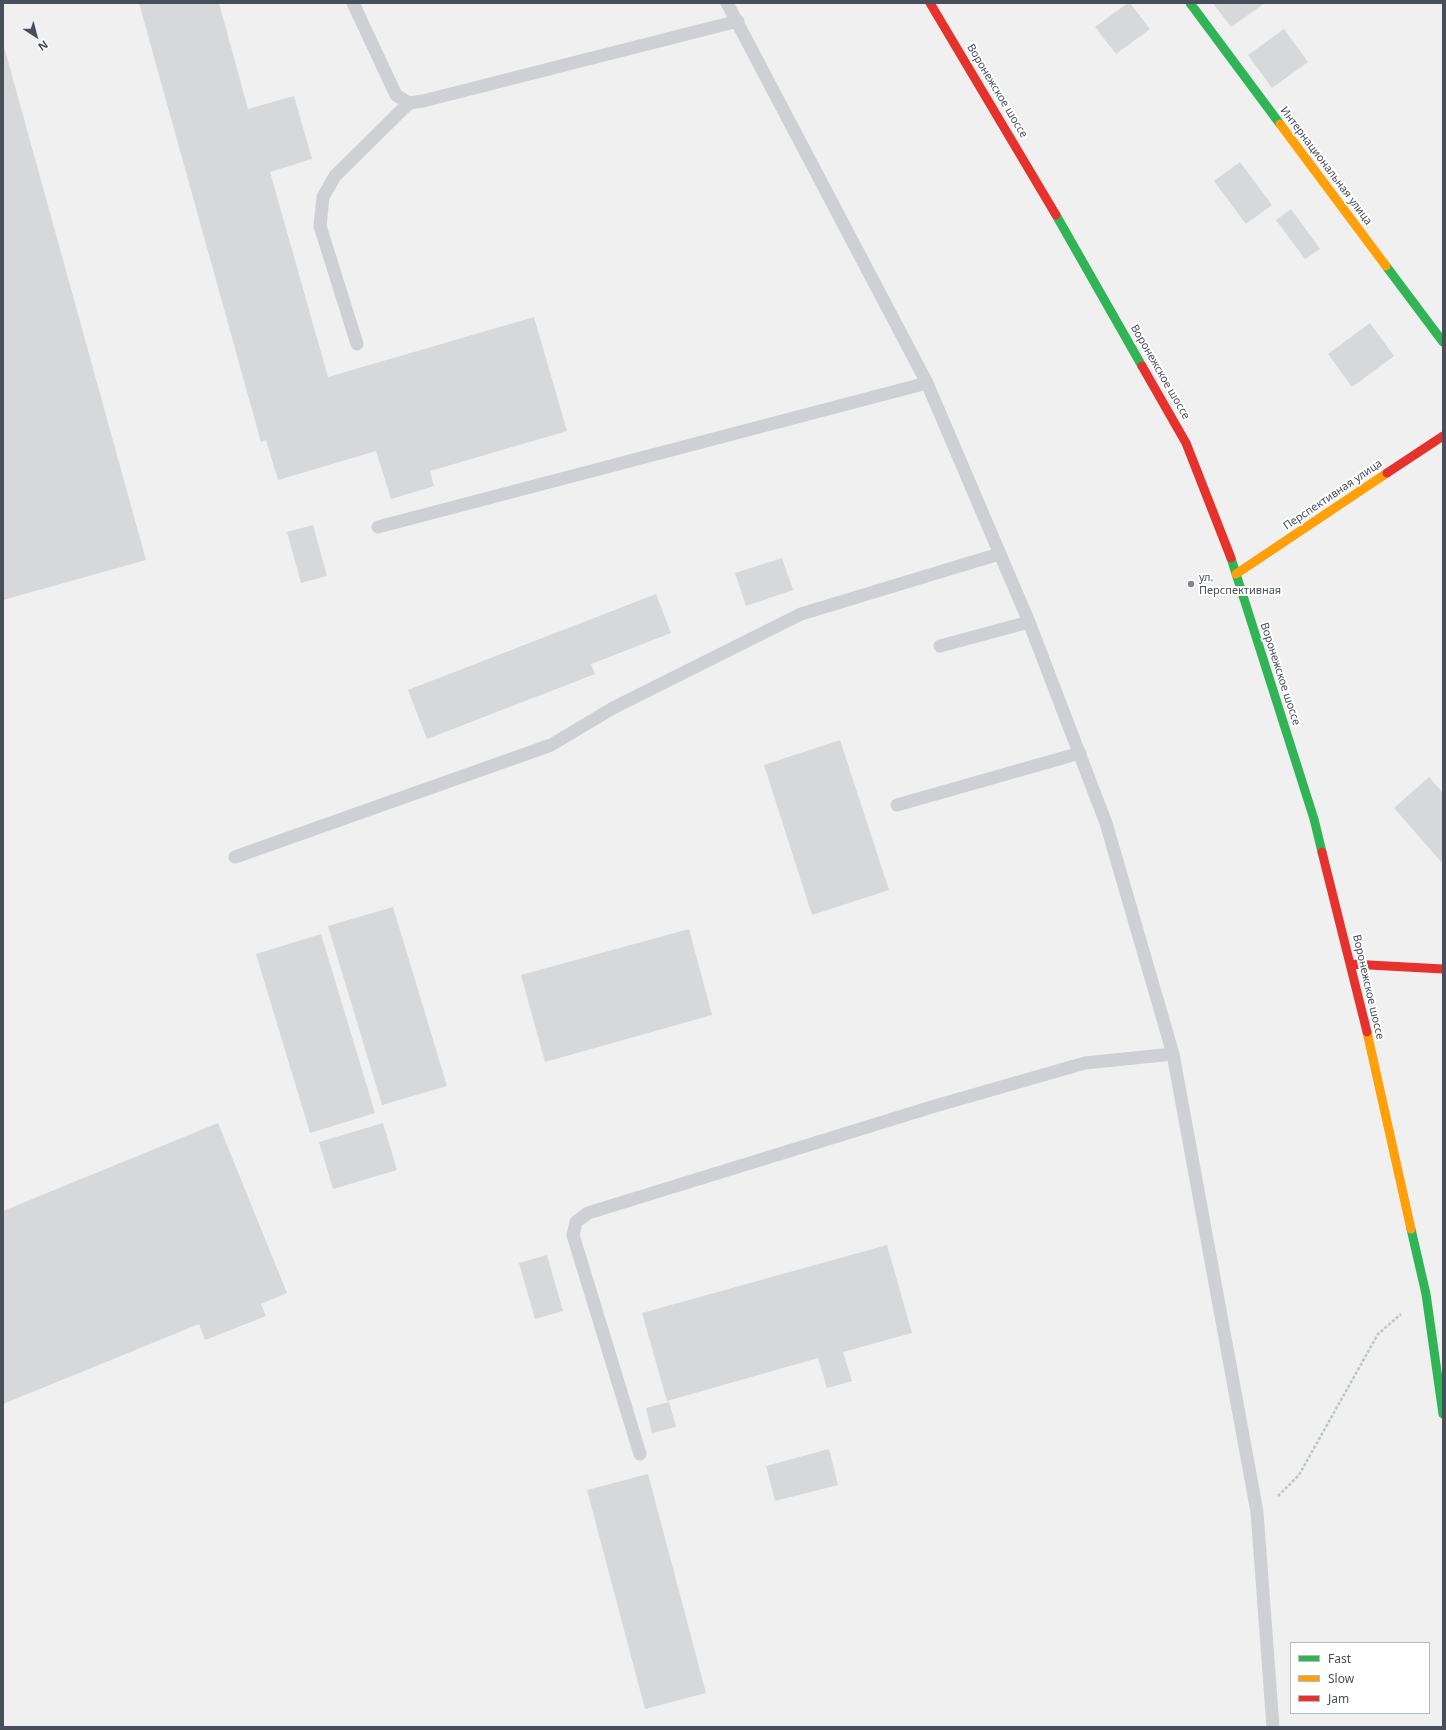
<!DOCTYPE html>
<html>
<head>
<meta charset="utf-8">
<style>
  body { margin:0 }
  #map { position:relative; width:1446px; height:1730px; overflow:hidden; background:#f0f0f0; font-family:"Noto Sans",sans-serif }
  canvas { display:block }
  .frame { position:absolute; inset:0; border:4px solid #484f5b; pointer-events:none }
  .legend { position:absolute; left:1290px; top:1642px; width:140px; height:72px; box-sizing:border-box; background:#fff; border:1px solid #b6b9bd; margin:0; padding:5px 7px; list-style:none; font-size:12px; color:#484f5b }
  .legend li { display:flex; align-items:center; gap:8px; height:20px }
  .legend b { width:20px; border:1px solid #b6b9bd }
  .north { position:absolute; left:16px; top:16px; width:40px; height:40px; -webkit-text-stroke:3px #fff; paint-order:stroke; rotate:144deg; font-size:11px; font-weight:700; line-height:16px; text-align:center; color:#484f5b }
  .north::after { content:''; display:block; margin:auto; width:14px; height:18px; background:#484f5b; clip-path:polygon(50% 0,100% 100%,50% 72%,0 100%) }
</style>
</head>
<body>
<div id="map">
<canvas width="1446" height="1730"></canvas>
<div class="frame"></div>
<ul class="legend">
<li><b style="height:5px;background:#30b455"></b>Fast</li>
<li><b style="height:5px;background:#ff9f0a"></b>Slow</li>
<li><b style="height:5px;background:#e5322d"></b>Jam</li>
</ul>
<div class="north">N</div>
</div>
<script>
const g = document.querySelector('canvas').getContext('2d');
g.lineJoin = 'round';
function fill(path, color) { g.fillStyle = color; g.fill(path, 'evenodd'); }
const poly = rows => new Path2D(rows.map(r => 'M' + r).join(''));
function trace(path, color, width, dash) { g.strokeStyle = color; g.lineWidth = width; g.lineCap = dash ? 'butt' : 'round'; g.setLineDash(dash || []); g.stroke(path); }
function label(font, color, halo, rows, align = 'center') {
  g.font = font + ' "Noto Sans",sans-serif'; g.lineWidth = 4; g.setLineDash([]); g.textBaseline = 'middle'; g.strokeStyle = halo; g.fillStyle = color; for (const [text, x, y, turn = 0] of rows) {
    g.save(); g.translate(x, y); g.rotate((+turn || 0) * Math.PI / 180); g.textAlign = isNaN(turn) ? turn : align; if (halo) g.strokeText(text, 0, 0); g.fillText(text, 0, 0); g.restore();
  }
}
fill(poly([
  [139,3,219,3,248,109,294,96,312,159,270,172,328,377,534,317,567,431,430,471,434,486,391,499,376,451,278,480,266,440,261,442],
  [1128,3,1130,3,1150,29,1116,54,1095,27],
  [1213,3,1265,3,1231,27],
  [1284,29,1308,62,1272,88,1248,55],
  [3,43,146,560,3,600],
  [1240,162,1272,205,1246,224,1214,181],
  [1291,209,1320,249,1305,259,1276,220],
  [1370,323,1394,356,1352,387,1328,354],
  [313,525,327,576,301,583,287,532],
  [782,558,793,590,746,606,735,573],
  [656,594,671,633,591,664,595,674,427,739,408,690],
  [840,740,889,890,812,915,764,765],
  [1429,777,1443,793,1443,864,1394,808],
  [393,907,447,1086,382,1105,328,926],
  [689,929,712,1015,545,1062,521,975],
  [321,934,375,1113,310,1133,256,954],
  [218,1123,287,1293,261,1304,266,1316,205,1340,199,1324,3,1404,3,1211],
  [383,1123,397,1170,333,1189,319,1142],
  [887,1245,912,1333,843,1352,852,1381,827,1388,818,1358,667,1401,642,1313],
  [547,1255,563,1311,535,1319,519,1263],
  [669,1402,676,1427,652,1433,646,1408],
  [829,1449,838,1485,775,1501,766,1466],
  [648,1474,706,1693,645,1709,587,1490]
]), '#d7d8da');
trace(poly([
  [1278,1496,1299,1475,1378,1334,1401,1314]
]), '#bac5c4', 2.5, [3, 2]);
trace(poly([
  [353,3,396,95,409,103,423,101,738,21],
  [727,3,927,383,1029,622,1106,823,1173,1054,1257,1512,1273,1727],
  [357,344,320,226,323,197,335,176,409,103],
  [378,527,927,383],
  [940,646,1029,622],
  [897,805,1080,753],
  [235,857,551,745,613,708,801,614,999,554],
  [640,1454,573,1235,576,1222,588,1213,935,1106,1085,1063,1173,1054]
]), '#ced0d3', 13);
trace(poly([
  [1190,3,1280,124],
  [1056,215,1142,366],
  [1386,266,1443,342],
  [1231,558,1314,819,1322,852],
  [1411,1229,1426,1294,1443,1414]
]), '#30b455', 9);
trace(poly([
  [1280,124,1386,266],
  [1236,574,1387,473],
  [1367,1032,1411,1229]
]), '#ff9f0a', 9);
trace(poly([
  [930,3,1056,215],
  [1142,366,1186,443,1231,558],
  [1387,473,1443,436],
  [1322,852,1367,1032],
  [1351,964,1443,969]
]), '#e5322d', 9);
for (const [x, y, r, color] of [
  [1191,584,4,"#83878f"]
]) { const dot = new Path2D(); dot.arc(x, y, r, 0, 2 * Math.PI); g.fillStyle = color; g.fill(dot); trace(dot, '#fff', 1.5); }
label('11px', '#484f5b', '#fff', [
  ["Воронежское шоссе",997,91,59],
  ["Интернациональная улица",1326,166,53],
  ["Воронежское шоссе",1160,372,60],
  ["Перспективная улица",1333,495,-34],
  ["Воронежское шоссе",1280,674,72],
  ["Воронежское шоссе",1368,987,77]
]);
label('11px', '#484f5b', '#fff', [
  ["ул.",1199,578],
  ["Перспективная",1199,591]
], 'left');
</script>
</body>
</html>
